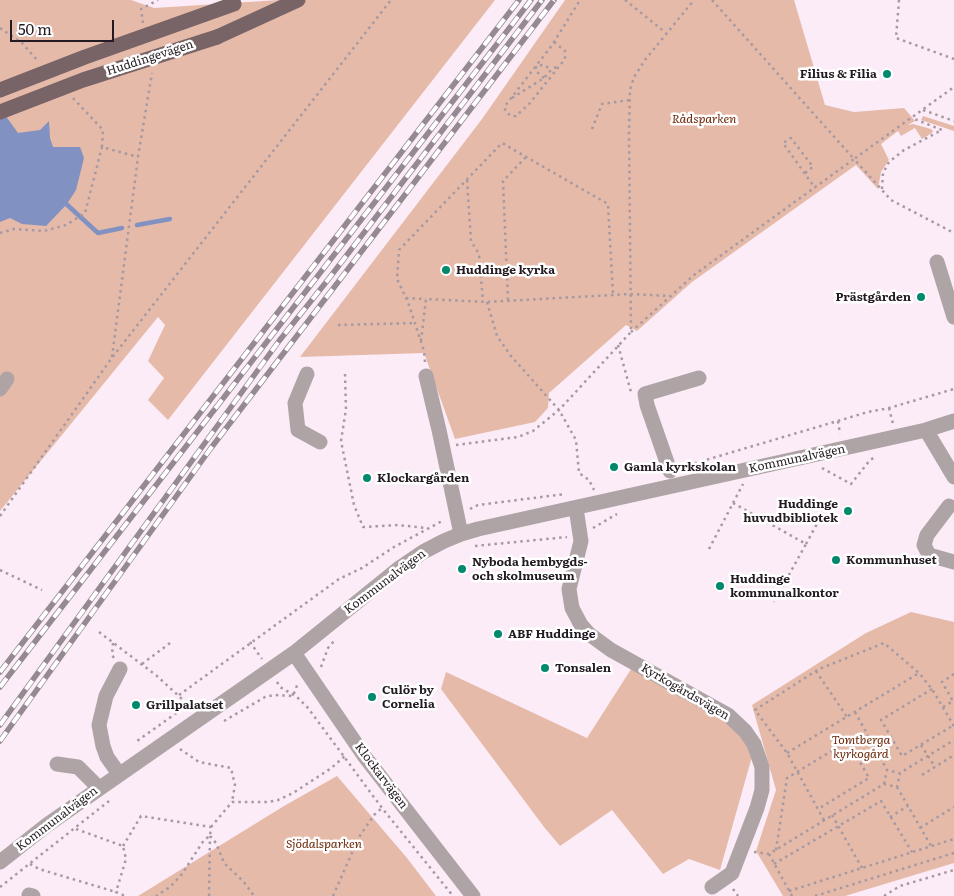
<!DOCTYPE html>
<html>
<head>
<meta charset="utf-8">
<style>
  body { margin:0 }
  #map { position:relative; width:954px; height:896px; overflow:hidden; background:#fcecf8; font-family:Literata,serif }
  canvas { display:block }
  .scale { position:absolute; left:10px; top:20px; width:104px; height:22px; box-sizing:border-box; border:2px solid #231b21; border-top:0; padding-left:6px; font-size:15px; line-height:18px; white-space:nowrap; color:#231b21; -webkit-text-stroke:4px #fff; paint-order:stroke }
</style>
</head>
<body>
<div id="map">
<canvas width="954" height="896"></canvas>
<div class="scale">50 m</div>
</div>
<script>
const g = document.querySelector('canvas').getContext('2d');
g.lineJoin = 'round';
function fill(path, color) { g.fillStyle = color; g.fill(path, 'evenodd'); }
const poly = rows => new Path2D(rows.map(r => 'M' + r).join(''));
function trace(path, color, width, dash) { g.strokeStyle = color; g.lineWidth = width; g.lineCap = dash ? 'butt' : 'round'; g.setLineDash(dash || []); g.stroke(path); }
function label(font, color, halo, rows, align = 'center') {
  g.font = font + ' Literata,serif'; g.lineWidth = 5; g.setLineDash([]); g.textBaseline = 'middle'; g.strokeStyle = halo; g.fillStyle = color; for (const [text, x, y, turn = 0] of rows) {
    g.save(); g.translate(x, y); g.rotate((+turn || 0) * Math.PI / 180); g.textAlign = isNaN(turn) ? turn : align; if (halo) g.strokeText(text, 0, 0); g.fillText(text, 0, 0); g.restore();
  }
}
fill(poly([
  [0,0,131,0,154,8,279,0,495,0,168,420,148,400,164,378,148,361,165,325,158,317,0,511],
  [565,0,794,0,825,105,854,112,904,108,915,121,908,125,913,124,931,129,933,131,932,133,922,139,915,128,901,136,898,131,881,144,889,160,881,172,878,189,856,165,692,282,637,331,626,325,549,393,548,408,535,422,455,439,424,353,300,357,482,119],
  [923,116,954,126,954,131,921,120],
  [911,612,954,622,954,863,845,896,783,896,756,851,776,790,752,705,866,633],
  [633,666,734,727,753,753,720,870,689,859,663,874,612,810,560,846,544,827,441,689,446,672,587,738],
  [337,776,407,858,436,896,138,896,284,806]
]), '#e6baa9');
fill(poly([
  [0,108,18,133,40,130,49,121,50,138,53,147,80,147,84,158,76,190,67,204,46,226,22,224,10,218,0,222]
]), '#8191c1');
trace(poly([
  [64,202,98,233,122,228],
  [137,225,170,219]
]), '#8191c1', 4.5);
trace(poly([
  [625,0,666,33],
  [712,0,854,159,954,87],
  [899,0,896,38,954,59],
  [143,23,141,9,158,0],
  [0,28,22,43,38,61],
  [554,42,565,51,565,59,530,103,516,116,511,116,505,111,505,106,553,44,554,42,580,0],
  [544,78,536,71,536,66,543,65,549,68,550,71],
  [73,98,103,130,102,147,138,157],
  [512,98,544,78,551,70,558,66],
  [923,110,954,121],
  [592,129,602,104,630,100],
  [805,173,813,167,791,138,783,143,815,188],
  [467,180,471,241,479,254,483,301],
  [882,189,883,173,889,162,904,150,942,130,912,118],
  [0,233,14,229,44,231,66,225,85,213,102,147],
  [406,298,426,299],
  [508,300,503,181,526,157],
  [487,302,497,336,511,356,559,410,576,440,579,473,589,480,594,490],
  [338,325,415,323],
  [631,332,694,275,854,159,891,200,954,233],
  [421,341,426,299,487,302,630,294,670,296],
  [618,345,631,392],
  [112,357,138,157,152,73],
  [425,362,424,351,408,302,397,279,399,250,502,143,608,204,613,295],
  [345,374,346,409,341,441,354,505,363,527,398,525,426,528],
  [889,408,893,424],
  [838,421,840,434],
  [456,445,518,437,533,431,559,410,631,332,629,135,630,90,634,77,645,60,694,0],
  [682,467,868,412,889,408,954,389],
  [822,468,851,484,870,460,875,457],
  [733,503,806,544,774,602],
  [470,509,478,505,565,494],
  [0,516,111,359,391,0],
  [593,528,617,514],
  [806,544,819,520],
  [475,546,567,537],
  [709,549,743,484],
  [0,570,42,590],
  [99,632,157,676,182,699,182,709,137,741,139,744],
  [250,642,262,659],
  [113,643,112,655,114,658],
  [142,664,170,643],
  [321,667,328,648,334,641],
  [816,671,847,717],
  [954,674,942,682,954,703],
  [277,682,280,687,297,697,308,708,382,808,453,896],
  [932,689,881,720,902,756,954,725],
  [179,695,339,579,362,568,394,547,444,520],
  [943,707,953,701],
  [855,712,887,770],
  [224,721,265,697,274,695,293,696,298,683],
  [921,745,935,767],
  [180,749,199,762,231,768,235,785,232,802],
  [787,753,919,673],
  [858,759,892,738],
  [922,775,954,755],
  [884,784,887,770,900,773],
  [897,787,931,846],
  [832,815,862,868],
  [890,817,908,806],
  [824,820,787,753,755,710,819,669,884,643,919,673,932,689,954,726],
  [211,827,232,802,268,802,278,800,293,793,330,769,345,756],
  [920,828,954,807],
  [76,829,123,846,126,859,116,892,125,896],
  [210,836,216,843,224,863,244,882,254,896],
  [123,846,141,816,211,827,210,836,204,840,182,874,170,887,156,896],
  [776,850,787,778,848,741,869,778,818,809],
  [754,852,769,854,884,784,897,787,900,773,954,740],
  [769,854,792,896],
  [30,864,39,869,116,892],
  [774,864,881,801,912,852],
  [0,887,109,801],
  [733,889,738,896],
  [789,891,954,839],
  [209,896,210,836],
  [333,896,359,837,374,815,382,808],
  [815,896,954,853],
  [884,896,900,886,954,870]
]), '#a599a2', 2.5, [2.5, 4]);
trace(poly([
  [937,262,954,317],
  [307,374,295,403,298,430,320,442],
  [426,376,439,430,461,534],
  [0,389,7,379],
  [926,430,954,477],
  [670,471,647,405,645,394,699,378],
  [949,506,927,535,924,545,929,555,954,562],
  [576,508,581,541,569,589,572,608,581,625,589,634,611,650,728,715,745,731,754,744,762,767,762,790,757,808,732,873,712,887],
  [294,653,365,757,473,896],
  [57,764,78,767,99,788],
  [119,774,107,757,103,746,99,725,106,696,120,669],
  [0,862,47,825,294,653,398,569,423,552,444,541,461,534,478,529,926,430,954,421],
  [29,895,33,896]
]), '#afa4a5', 15);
trace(poly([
  [217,37,298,0]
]), '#786467', 15);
const rail = poly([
  [0,672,519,0],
  [0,687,531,0],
  [0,725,279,341,327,281,542,0],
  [0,741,211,448,554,0]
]);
trace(rail, '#958992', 5.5);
trace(rail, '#fff', 4, [11]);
trace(poly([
  [0,90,85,57,234,4],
  [0,112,83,80,217,37]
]), '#786467', 15);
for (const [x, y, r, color] of [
  [887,74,5,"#01896e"],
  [446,270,5,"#01896e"],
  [921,297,5,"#01896e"],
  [614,467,5,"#01896e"],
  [367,478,5,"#01896e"],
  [848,511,5,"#01896e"],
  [836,560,5,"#01896e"],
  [462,569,5,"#01896e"],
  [720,586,5,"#01896e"],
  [498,634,5,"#01896e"],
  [545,668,5,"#01896e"],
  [372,697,5,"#01896e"],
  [136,705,5,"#01896e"]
]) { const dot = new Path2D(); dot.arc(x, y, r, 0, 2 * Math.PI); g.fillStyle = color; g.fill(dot); trace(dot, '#fff', 2); }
label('12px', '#231b21', '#fff', [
  ["Huddingevägen",150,58,-18],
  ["Kommunalvägen",797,459,-12],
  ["Kommunalvägen",385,582,-37],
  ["Kyrkogårdsvägen",685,692,30],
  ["Klockarvägen",381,776,53],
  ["Kommunalvägen",57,819,-37]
]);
label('bold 12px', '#231b21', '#fff', [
  ["Filius & Filia",877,74,"right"],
  ["Huddinge kyrka",456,270],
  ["Prästgården",911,297,"right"],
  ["Gamla kyrkskolan",624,467],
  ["Klockargården",377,478],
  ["Huddinge",838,504,"right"],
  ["huvudbibliotek",838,518,"right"],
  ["Kommunhuset",846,560],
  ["Nyboda hembygds-",472,562],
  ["och skolmuseum",472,576],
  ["Huddinge",730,579],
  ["kommunalkontor",730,593],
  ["ABF Huddinge",508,634],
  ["Tonsalen",555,668],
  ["Culör by",382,690],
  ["Cornelia",382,704],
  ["Grillpalatset",146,705]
], 'left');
label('italic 12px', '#6c290b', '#fff', [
  ["Rådsparken",704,119],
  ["Tomtberga",861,740],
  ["kyrkogård",861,754],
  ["Sjödalsparken",324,844]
]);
</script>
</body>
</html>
